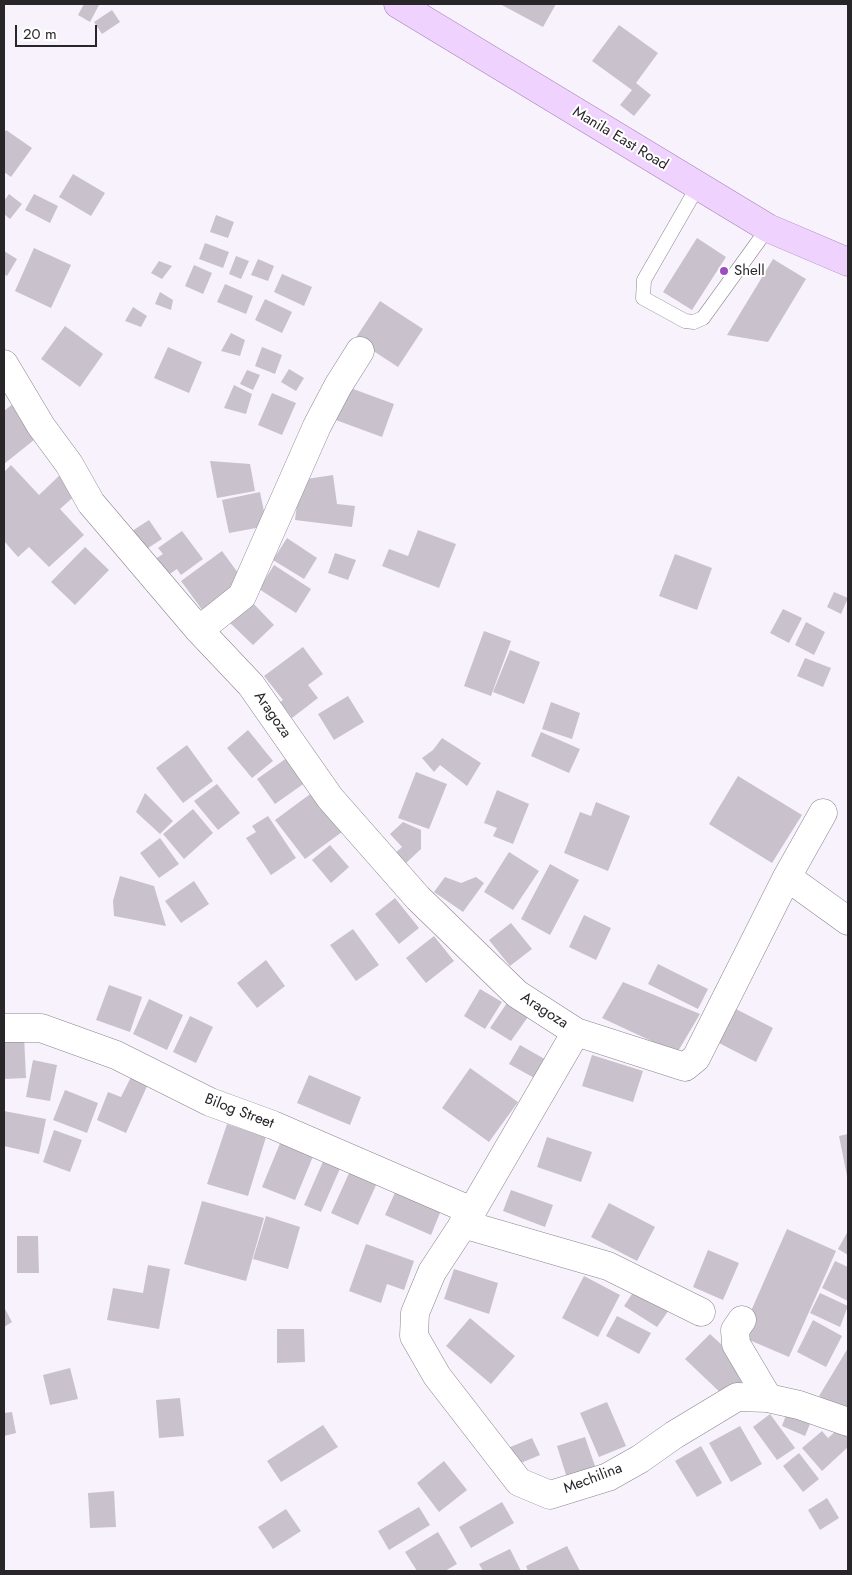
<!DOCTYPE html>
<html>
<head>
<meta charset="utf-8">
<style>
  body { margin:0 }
  #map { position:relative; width:852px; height:1575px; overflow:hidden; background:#f8f2fc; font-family:Jost,sans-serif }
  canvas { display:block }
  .frame { position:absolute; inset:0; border:5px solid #29262a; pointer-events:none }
  .scale { position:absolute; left:15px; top:25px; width:82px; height:22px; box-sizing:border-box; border:2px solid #29262a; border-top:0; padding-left:6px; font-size:15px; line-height:18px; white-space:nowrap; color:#29262a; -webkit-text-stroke:4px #fff; paint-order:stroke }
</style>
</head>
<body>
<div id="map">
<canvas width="852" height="1575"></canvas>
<div class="frame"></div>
<div class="scale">20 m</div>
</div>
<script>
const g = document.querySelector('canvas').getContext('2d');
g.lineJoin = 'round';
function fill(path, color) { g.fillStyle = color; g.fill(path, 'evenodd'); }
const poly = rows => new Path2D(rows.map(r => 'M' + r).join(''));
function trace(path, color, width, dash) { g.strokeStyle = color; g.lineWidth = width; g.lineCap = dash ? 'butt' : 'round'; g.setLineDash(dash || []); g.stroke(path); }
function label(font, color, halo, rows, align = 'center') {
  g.font = font + ' Jost,sans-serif'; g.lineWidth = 4; g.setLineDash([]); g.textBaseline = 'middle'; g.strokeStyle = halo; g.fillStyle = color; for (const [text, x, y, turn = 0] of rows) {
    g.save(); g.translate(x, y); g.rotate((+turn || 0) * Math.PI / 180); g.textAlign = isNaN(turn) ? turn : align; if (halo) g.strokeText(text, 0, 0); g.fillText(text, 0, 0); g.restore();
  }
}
fill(poly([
  [84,4,99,5,90,22,78,15],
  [500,4,556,4,543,27],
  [112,10,120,22,102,34,94,22],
  [619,25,658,53,636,83,651,95,634,116,620,105,632,90,592,61],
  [6,130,32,148,11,177,4,172,4,133],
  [73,174,105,193,91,216,59,197],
  [9,194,22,204,10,219,4,214,4,201],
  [34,194,58,206,50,223,25,210],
  [216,215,234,222,228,238,210,232],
  [697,238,726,257,692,310,663,292],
  [205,243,229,252,223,268,199,259],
  [34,248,71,265,51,308,15,291],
  [4,251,17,259,7,276,4,274],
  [236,256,249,261,241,279,229,274],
  [258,259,274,266,268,281,251,275],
  [773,259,806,279,768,342,727,335],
  [159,261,172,266,162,279,151,273],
  [194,265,212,273,203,294,185,286],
  [282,274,312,287,304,306,274,292],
  [225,284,253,296,246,314,217,302],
  [160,292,173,300,171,310,155,304],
  [265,299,292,312,282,333,255,320],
  [380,301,423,329,398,367,355,339],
  [133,307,147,316,141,327,125,321],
  [65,326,103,354,80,387,41,359],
  [231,333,245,340,240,356,221,351],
  [168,347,202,362,189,393,154,378],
  [262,347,282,355,275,374,255,366],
  [289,369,304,378,296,391,281,382],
  [247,370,260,375,253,390,240,384],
  [234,385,252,394,246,414,224,408],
  [345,386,394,404,382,437,333,419],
  [272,393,296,403,282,435,258,425],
  [13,404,39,436,4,464,4,411],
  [210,461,250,464,255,491,217,498],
  [11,465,39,495,61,474,78,493,60,509,84,535,49,567,29,547,18,557,4,541,4,472],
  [333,475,337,504,355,506,352,527,295,520,300,480],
  [260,492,267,526,229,533,222,500],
  [149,520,162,539,145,550,132,531],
  [418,530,456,544,439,588,382,566,389,549,408,556],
  [182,531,203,559,181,575,177,569,161,580,149,563,163,554,158,548],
  [287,538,317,558,304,579,273,560],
  [85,547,109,570,75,605,51,582],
  [222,551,244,581,203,611,181,581],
  [335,553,356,560,348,580,328,573],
  [675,554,712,568,697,610,659,596],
  [274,565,311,589,296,613,259,589],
  [834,592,848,598,841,614,827,607],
  [250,600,274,625,253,645,228,621],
  [783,609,802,618,789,643,770,633],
  [806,622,825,632,814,655,795,645],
  [484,631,511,641,491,696,464,686],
  [303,647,323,674,308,685,318,698,292,718,280,702,283,700,264,676],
  [510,650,540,662,524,704,493,692],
  [805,658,831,668,823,687,797,676],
  [348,696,364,722,334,740,318,714],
  [551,702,580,713,572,739,542,729],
  [248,730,273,761,252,778,227,748],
  [541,732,580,749,569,773,531,756],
  [442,738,481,763,467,786,440,765,434,772,422,758,433,750],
  [187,745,213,781,183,803,156,768],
  [291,755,309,780,275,804,257,779],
  [416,772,447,784,429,829,398,818],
  [738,776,802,815,772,863,709,824],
  [217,784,240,813,218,830,194,801],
  [497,790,529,804,513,844,493,836,497,828,484,823],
  [313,792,342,832,305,859,275,820],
  [145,793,173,821,160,834,136,812],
  [596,802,630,816,608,871,564,853,580,812,591,816],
  [193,809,213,833,184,859,163,834],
  [268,816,296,858,271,875,246,838,256,832,252,826],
  [403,822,421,830,421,849,404,865,394,854,402,847,390,834],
  [160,838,179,864,159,878,140,853],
  [330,845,349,867,331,883,312,860],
  [509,852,539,871,513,910,484,892],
  [550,864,579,880,550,935,521,919],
  [120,876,154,886,166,926,114,916,113,901],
  [445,877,461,883,476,877,484,883,463,912,434,892],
  [194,881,209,904,181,923,165,901],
  [395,898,419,928,399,944,375,914],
  [584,915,611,928,596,960,569,947],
  [511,923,532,949,510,966,489,940],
  [353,929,379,965,356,981,330,945],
  [434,936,454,961,426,983,406,958],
  [266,960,285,986,257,1008,237,983],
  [658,964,708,989,698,1009,648,984],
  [623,982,700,1014,677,1053,602,1018],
  [109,985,142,997,130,1032,96,1020],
  [480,989,502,1002,485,1029,464,1016],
  [149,999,183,1015,167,1050,133,1034],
  [509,1000,530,1014,511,1041,490,1028],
  [732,1007,773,1028,756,1062,715,1041],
  [190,1016,213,1027,196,1063,173,1052],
  [24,1035,26,1078,4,1079,4,1037],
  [520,1045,548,1061,538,1080,509,1064],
  [592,1055,643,1071,633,1102,582,1086],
  [33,1060,57,1065,50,1101,26,1097],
  [470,1068,518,1102,489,1142,442,1108],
  [309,1075,361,1097,350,1125,297,1103],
  [131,1077,148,1084,126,1133,97,1120,108,1092,121,1097],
  [65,1090,98,1103,87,1133,53,1120],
  [4,1111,46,1119,39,1154,4,1146],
  [227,1124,266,1137,248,1196,207,1184],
  [54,1130,82,1140,70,1172,43,1162],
  [848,1134,848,1176,847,1176,839,1136],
  [547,1137,592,1152,581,1182,537,1167],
  [281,1141,314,1154,295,1200,262,1187],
  [325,1157,342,1164,321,1212,304,1205],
  [350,1171,377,1183,358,1225,331,1213],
  [397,1188,442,1208,431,1235,385,1215],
  [511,1190,553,1205,545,1227,503,1211],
  [202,1201,264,1218,246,1281,184,1264],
  [609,1203,655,1227,637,1261,591,1237],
  [266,1216,300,1227,288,1269,253,1259],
  [787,1229,836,1251,789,1357,740,1336],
  [848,1231,848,1255,838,1249],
  [17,1236,38,1236,39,1273,17,1273],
  [366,1244,414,1261,404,1290,387,1284,381,1303,349,1291],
  [708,1250,739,1263,723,1300,693,1287],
  [835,1261,848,1267,848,1301,822,1288],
  [148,1265,170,1269,159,1329,107,1320,113,1288,143,1293],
  [454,1269,498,1283,489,1314,444,1299],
  [584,1276,620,1295,598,1337,562,1318],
  [638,1285,671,1307,657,1327,624,1306],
  [820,1293,848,1306,840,1327,810,1313],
  [4,1307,12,1322,4,1327],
  [617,1316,651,1333,639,1354,606,1336],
  [470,1318,515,1356,491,1384,446,1346],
  [813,1320,842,1336,826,1367,797,1352],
  [277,1329,304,1329,305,1362,277,1363],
  [710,1334,751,1372,726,1398,685,1359],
  [848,1348,848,1414,819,1396],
  [70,1368,78,1399,50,1405,43,1375],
  [180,1398,184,1436,159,1438,156,1400],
  [607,1402,626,1446,599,1457,580,1413],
  [12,1412,16,1433,4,1436,4,1413],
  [770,1414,795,1448,777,1460,753,1427],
  [786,1415,810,1424,805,1436,782,1426],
  [323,1425,338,1447,281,1482,267,1461],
  [740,1426,762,1464,731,1482,709,1443],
  [837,1430,848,1438,848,1447,822,1471,802,1448,822,1431,828,1438],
  [585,1437,596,1469,567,1478,557,1446],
  [532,1438,540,1455,516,1465,508,1448],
  [701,1446,722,1483,697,1497,675,1461],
  [799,1453,819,1479,803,1492,783,1466],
  [444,1461,467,1490,439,1512,417,1483],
  [114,1491,116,1527,90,1528,88,1493],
  [827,1498,839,1518,820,1530,808,1510],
  [502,1502,514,1523,471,1548,459,1527],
  [419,1507,430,1525,389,1550,378,1531],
  [286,1509,301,1531,273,1549,258,1527],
  [438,1532,457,1564,445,1571,417,1571,405,1552],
  [567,1546,580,1571,528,1571,526,1566],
  [510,1549,521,1571,483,1571,479,1564]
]), '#c9c2cc');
const service = poly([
  [698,186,644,280,643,298,685,321,694,322,703,318,768,228]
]);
const minor = poly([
  [4,364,41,426,69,464,91,503,199,630,251,685,330,798,418,898,517,994,576,1032,685,1067,696,1058,787,877,823,813],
  [199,630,242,596,317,426,338,386,360,351],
  [787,877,848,921],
  [472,1211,576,1032],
  [463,1224,608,1266,701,1312],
  [742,1320,735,1330,736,1344,768,1398]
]);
const tertiary = poly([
  [4,1028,41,1028,116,1055,210,1102,273,1125,472,1211,432,1272,415,1313,414,1336,437,1376,519,1482,550,1495,608,1477,640,1459,674,1435,737,1397,768,1398,799,1405,848,1422]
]);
const primary = poly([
  [398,4,768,228,848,262]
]);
trace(service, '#8a848d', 15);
trace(minor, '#8a848d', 29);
trace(tertiary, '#8a848d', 29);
trace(primary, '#a382b4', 29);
trace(service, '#fff', 14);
trace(minor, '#fff', 28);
trace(tertiary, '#fff', 28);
trace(primary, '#efd2fe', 28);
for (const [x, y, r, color] of [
  [724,271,5,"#9b4ebf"]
]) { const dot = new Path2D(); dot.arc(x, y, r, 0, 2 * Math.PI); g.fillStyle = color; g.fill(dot); trace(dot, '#fff', 2); }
label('15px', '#29262a', '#fff', [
  ["Manila East Road",620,139,31],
  ["Aragoza",272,715,55],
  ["Aragoza",544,1011,33],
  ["Bilog Street",239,1112,21],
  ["Mechilina",593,1479,-21]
]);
label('15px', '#29262a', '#fff', [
  ["Shell",734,271]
], 'left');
</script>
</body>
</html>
